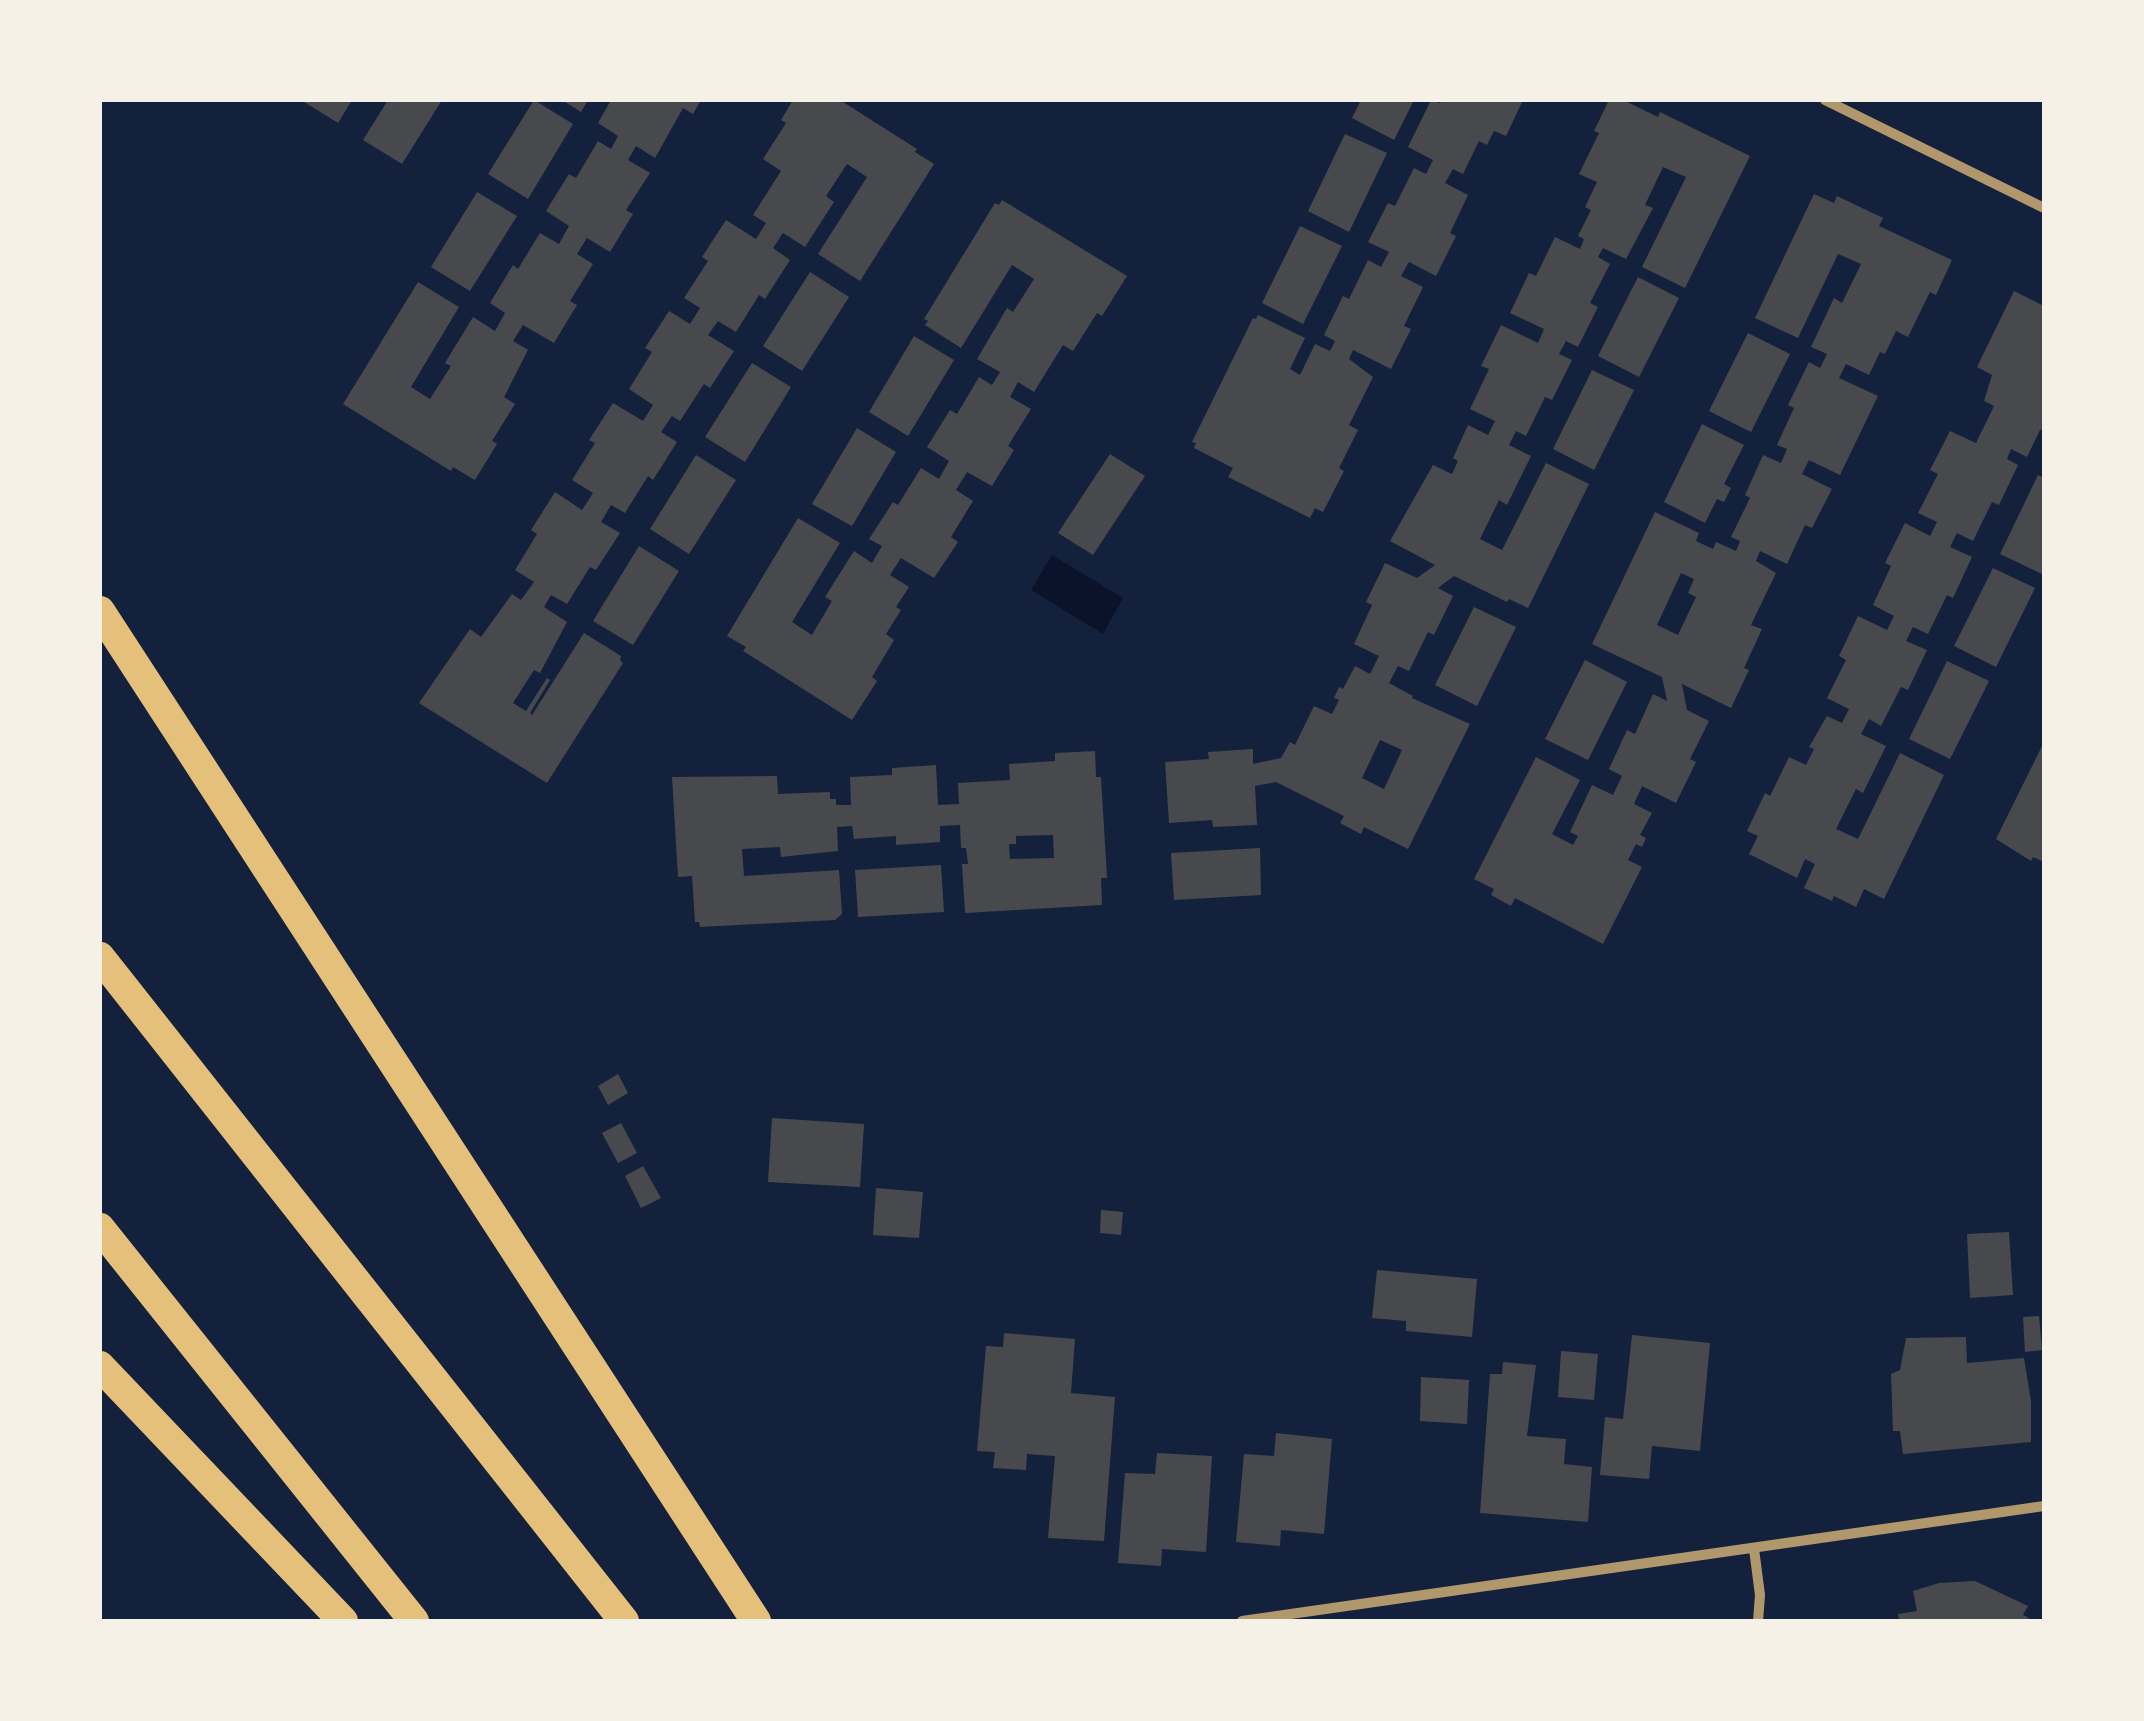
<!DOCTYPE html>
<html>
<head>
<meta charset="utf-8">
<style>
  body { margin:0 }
  #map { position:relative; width:2144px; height:1721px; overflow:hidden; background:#14213d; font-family:Inter,sans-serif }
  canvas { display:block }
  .frame { position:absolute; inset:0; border:102px solid #f6f1e7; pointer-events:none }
</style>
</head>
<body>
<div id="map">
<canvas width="2144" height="1721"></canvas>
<div class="frame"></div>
</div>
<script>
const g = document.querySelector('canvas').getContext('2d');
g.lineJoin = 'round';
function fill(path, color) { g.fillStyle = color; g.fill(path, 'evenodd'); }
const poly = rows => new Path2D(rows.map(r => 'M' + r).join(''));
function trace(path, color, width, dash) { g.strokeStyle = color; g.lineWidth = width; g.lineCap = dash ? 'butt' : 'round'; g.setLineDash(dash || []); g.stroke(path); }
fill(poly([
  [1052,555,1123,598,1103,634,1031,590]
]), '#0b132b');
fill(poly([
  [301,100,352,100,338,123],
  [388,100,442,100,402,164,363,140],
  [534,100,573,124,528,199,488,174],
  [562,100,588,100,581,112],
  [611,100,701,100,693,114,683,108,655,158,636,146,628,160,650,173,626,210,633,214,610,252,587,238,577,254,593,264,570,301,577,305,554,343,523,325,513,341,528,350,504,397,515,404,492,441,497,444,475,480,453,467,451,471,343,404,418,282,459,307,411,387,430,399,451,366,445,363,473,317,495,331,505,313,490,303,513,265,518,269,540,233,559,244,569,226,546,211,569,174,576,178,598,141,611,149,618,136,598,123],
  [793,100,840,100,917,149,915,152,934,164,860,281,818,254,867,177,847,164,826,196,834,202,805,247,783,233,773,248,790,260,765,299,759,295,736,332,718,321,708,335,734,351,710,388,704,384,680,421,672,416,661,432,677,442,653,480,648,476,625,513,611,505,601,522,620,533,596,570,590,567,567,604,551,595,544,607,567,622,540,673,534,670,513,703,526,711,547,678,550,680,530,713,532,715,584,633,621,656,620,660,623,663,547,783,419,703,470,629,481,637,512,594,521,600,534,582,515,570,537,534,531,530,555,492,582,510,593,493,572,480,595,443,589,440,613,403,643,421,653,405,629,389,652,352,645,348,669,311,690,324,700,308,684,298,708,261,702,257,726,220,756,239,766,223,753,215,781,171,763,159,786,123,781,120],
  [1361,100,1414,100,1394,140,1352,118],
  [1431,100,1440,103,1441,100,1523,100,1506,136,1494,131,1487,145,1479,141,1463,174,1453,169,1445,183,1468,195,1450,233,1456,236,1436,276,1409,262,1401,276,1423,287,1404,326,1411,329,1391,369,1353,350,1349,359,1373,377,1349,425,1358,430,1339,468,1344,471,1323,512,1315,508,1310,518,1228,477,1233,468,1194,448,1196,443,1192,442,1253,318,1256,319,1258,315,1305,338,1290,369,1300,375,1315,344,1330,351,1335,341,1324,335,1343,296,1349,299,1368,260,1381,267,1389,252,1368,242,1388,203,1395,206,1414,168,1426,174,1433,160,1408,147],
  [1609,100,1623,100,1658,117,1660,112,1750,156,1685,288,1642,267,1686,177,1663,167,1645,205,1653,208,1626,259,1603,248,1598,257,1610,264,1590,303,1598,307,1578,347,1566,341,1559,354,1572,360,1552,400,1545,397,1526,436,1516,431,1509,445,1531,456,1507,505,1499,500,1480,539,1502,550,1546,463,1589,484,1528,608,1509,599,1507,602,1454,576,1438,588,1453,596,1434,635,1428,632,1409,671,1398,666,1389,683,1413,696,1412,698,1470,724,1408,849,1364,827,1361,834,1340,823,1344,816,1276,782,1255,786,1257,825,1213,827,1212,820,1169,823,1165,762,1209,759,1208,752,1253,749,1253,764,1281,758,1290,742,1295,745,1314,706,1332,714,1339,700,1334,698,1339,687,1343,689,1355,666,1370,674,1379,656,1354,644,1372,605,1366,602,1385,563,1417,578,1435,565,1390,541,1433,465,1452,474,1458,461,1453,458,1468,425,1488,435,1495,421,1470,409,1489,369,1481,366,1501,325,1538,343,1544,329,1510,313,1529,273,1536,276,1555,237,1580,249,1584,239,1578,236,1591,210,1585,207,1597,182,1579,174,1599,133,1594,131],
  [1380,740,1402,750,1384,789,1362,778],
  [1345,134,1387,153,1349,232,1308,211],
  [477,192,517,216,470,291,431,267],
  [1814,194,1834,203,1837,196,1883,218,1879,226,1952,260,1936,295,1930,292,1908,337,1896,331,1885,354,1880,352,1869,375,1846,364,1839,378,1878,396,1840,475,1809,460,1802,474,1832,489,1812,528,1805,525,1787,564,1760,551,1756,561,1776,573,1751,625,1762,629,1744,668,1749,670,1731,708,1682,684,1687,710,1709,721,1690,759,1696,762,1676,803,1642,786,1634,804,1652,813,1640,835,1646,838,1642,847,1636,844,1628,860,1642,867,1603,944,1515,898,1511,906,1491,895,1494,889,1474,879,1536,757,1580,780,1552,834,1573,845,1578,836,1570,832,1592,785,1613,795,1622,776,1609,769,1627,730,1635,734,1653,694,1667,701,1662,677,1592,644,1655,512,1699,533,1696,541,1713,549,1716,542,1736,551,1740,541,1731,537,1750,498,1745,495,1763,455,1781,463,1787,449,1777,445,1794,408,1788,405,1809,362,1820,368,1827,354,1811,347,1834,298,1842,303,1861,264,1838,254,1798,338,1755,318],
  [1681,573,1694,579,1688,593,1696,597,1678,635,1657,625],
  [1002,200,1127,276,1102,316,1097,313,1073,351,1063,345,1034,392,1018,382,1010,397,1031,409,1008,446,1014,450,992,486,967,472,956,490,973,501,951,537,958,542,934,578,901,558,890,575,909,587,896,607,901,610,886,634,894,640,872,677,877,681,852,720,743,651,746,647,727,636,798,518,840,543,792,622,812,635,832,601,825,597,854,551,872,563,882,546,869,539,893,502,898,505,921,468,939,479,949,461,927,447,950,410,957,414,979,377,992,385,1000,372,977,359,1007,308,1013,312,1034,279,1012,265,961,348,925,325,928,321,924,319,995,203,999,205],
  [1300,226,1342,246,1303,324,1262,303],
  [810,272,849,297,802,371,763,346],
  [1638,277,1679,298,1639,377,1598,356],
  [2014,291,2044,306,2044,429,2040,430,2027,457,2011,449,2007,459,2018,465,1999,505,1992,502,1973,541,1957,533,1950,547,1972,557,1953,598,1947,595,1928,634,1913,627,1906,641,1927,650,1908,690,1901,687,1881,726,1869,719,1861,734,1886,746,1863,793,1856,789,1836,829,1858,839,1900,753,1944,775,1884,899,1864,889,1856,907,1834,896,1832,901,1804,888,1815,864,1805,859,1797,878,1749,854,1758,836,1747,831,1765,793,1770,796,1789,757,1806,765,1814,749,1809,747,1827,716,1842,723,1849,709,1827,698,1846,660,1839,656,1858,616,1887,630,1894,616,1873,605,1891,566,1885,563,1905,523,1930,536,1937,522,1918,513,1938,474,1930,470,1950,431,1976,443,1994,406,1984,401,1992,375,1977,367],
  [1748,333,1790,354,1751,432,1709,411],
  [914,336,954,360,908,436,869,412],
  [752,363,791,387,745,462,705,437],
  [1592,370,1634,390,1594,470,1553,449],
  [1702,424,1744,445,1724,484,1731,488,1724,502,1717,499,1705,523,1664,502],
  [857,428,896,452,852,526,812,504],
  [1110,454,1145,476,1093,555,1058,533],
  [696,455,736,480,689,554,650,529],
  [2038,475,2044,478,2042,574,2000,554],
  [639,546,679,571,633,645,593,621],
  [1993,568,2035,588,1996,667,1954,646],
  [1474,607,1516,627,1477,706,1435,685],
  [1585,660,1627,682,1588,760,1545,739],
  [1947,661,1989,681,1950,759,1909,739],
  [2044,742,2044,862,2033,857,2031,861,1996,839],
  [1095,751,1096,777,1101,777,1107,878,1101,878,1102,905,965,913,962,864,968,864,966,848,961,848,960,825,940,826,940,842,896,845,896,836,854,839,852,826,837,827,838,851,781,857,780,847,742,849,744,876,839,870,842,914,835,920,700,927,699,922,695,922,692,876,678,877,672,777,777,776,778,794,830,792,830,799,836,799,836,805,851,805,850,777,892,775,892,768,936,765,938,805,959,804,958,783,1010,780,1009,764,1055,761,1055,753],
  [1053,835,1054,858,1010,859,1009,844,1016,844,1016,836],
  [1260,848,1261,895,1174,900,1171,853],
  [941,865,944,912,858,917,855,870],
  [618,1074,628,1093,608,1105,598,1086],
  [772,1118,864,1124,860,1187,768,1182],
  [621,1123,637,1153,618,1163,602,1133],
  [643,1166,661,1198,641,1208,625,1176],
  [876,1188,923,1192,919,1238,873,1235],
  [1101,1210,1123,1212,1121,1235,1100,1233],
  [2009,1232,2013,1295,1970,1298,1967,1234],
  [1377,1270,1477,1279,1472,1337,1406,1331,1406,1321,1372,1318],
  [2039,1316,2042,1350,2025,1352,2023,1317],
  [1004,1333,1075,1339,1071,1393,1115,1397,1104,1541,1048,1538,1055,1456,1027,1454,1026,1470,993,1468,995,1452,977,1451,986,1346,1003,1347],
  [1632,1335,1710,1343,1700,1451,1652,1446,1649,1479,1600,1475,1605,1417,1623,1419],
  [1966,1337,1967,1363,2024,1358,2031,1401,2031,1442,1903,1454,1900,1431,1893,1431,1891,1374,1900,1370,1906,1338],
  [1561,1351,1598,1354,1594,1400,1558,1397],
  [1503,1362,1536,1365,1527,1436,1566,1439,1564,1464,1592,1467,1588,1522,1480,1513,1490,1374,1502,1374],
  [1421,1377,1469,1380,1467,1424,1420,1421],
  [1276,1433,1332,1439,1324,1534,1281,1530,1280,1546,1236,1542,1244,1454,1274,1456],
  [1157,1453,1212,1456,1206,1552,1162,1549,1161,1566,1118,1563,1125,1473,1155,1474],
  [1975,1581,2028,1606,2023,1615,2029,1618,2027,1621,1899,1621,1898,1614,1917,1611,1913,1591,1939,1583]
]), '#48494c');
trace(poly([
  [1825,100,2044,208],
  [1754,1549,1760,1595,1758,1621],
  [1242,1621,2044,1506]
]), '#b1986c', 10);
trace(poly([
  [100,611,756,1621],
  [100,957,624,1621],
  [100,1228,414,1621],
  [100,1366,343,1621]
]), '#e5c07b', 30);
</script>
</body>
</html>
